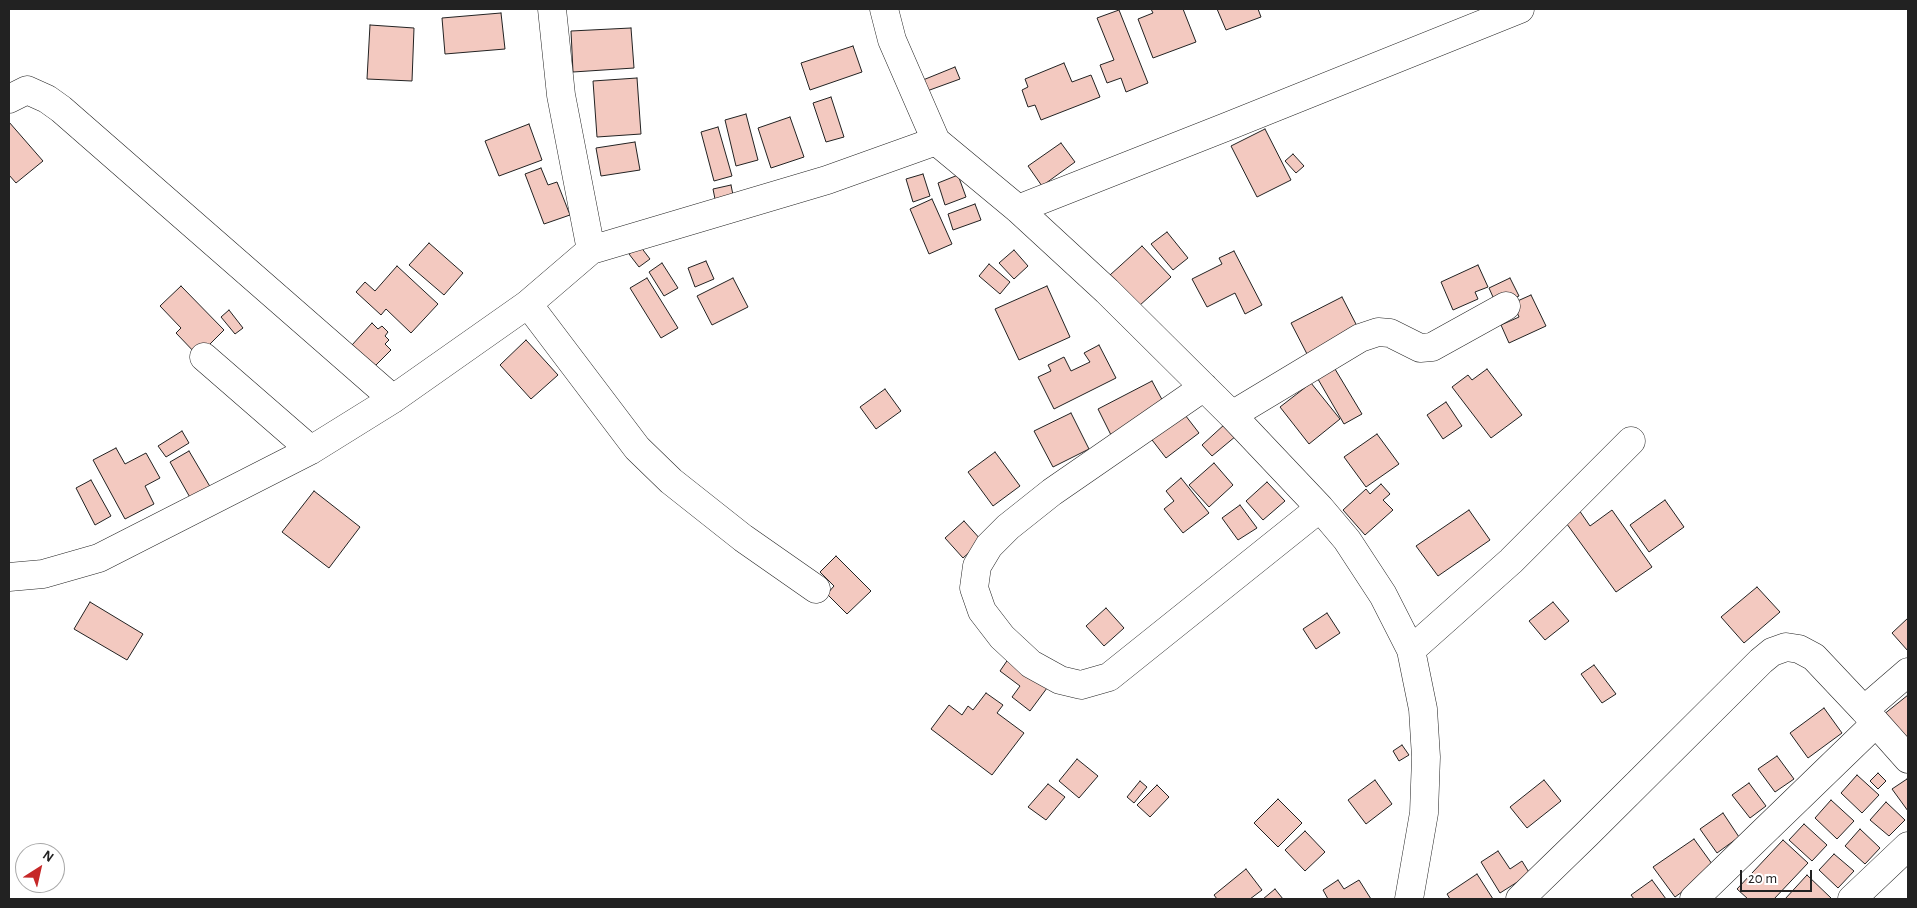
<!DOCTYPE html>
<html>
<head>
<meta charset="utf-8">
<style>
  body { margin:0 }
  #map { position:relative; width:1917px; height:908px; overflow:hidden; background:#fff; font-family:"Alegreya Sans",sans-serif }
  canvas { display:block }
  .frame { position:absolute; inset:0; border:10px solid #222; pointer-events:none }
  .north { position:absolute; left:15px; top:843px; width:50px; height:50px; box-sizing:border-box; background:#fff; border:1px solid #a7a7a7; border-radius:50%; rotate:35deg; font-size:14px; font-weight:700; line-height:20px; text-align:center; color:#222 }
  .north::after { content:''; display:block; margin:auto; width:18px; height:22px; background:#c62828; clip-path:polygon(50% 0,100% 100%,50% 72%,0 100%) }
  .scale { position:absolute; left:1740px; top:870px; width:72px; height:22px; box-sizing:border-box; border:2px solid #222; border-top:0; padding-left:6px; font-size:15px; line-height:18px; white-space:nowrap; color:#222; -webkit-text-stroke:4px #fff; paint-order:stroke }
</style>
</head>
<body>
<div id="map">
<canvas width="1917" height="908"></canvas>
<div class="frame"></div>
<div class="north">N</div>
<div class="scale">20 m</div>
</div>
<script>
const g = document.querySelector('canvas').getContext('2d');
g.lineJoin = 'round';
function fill(path, color) { g.fillStyle = color; g.fill(path, 'evenodd'); }
const poly = rows => new Path2D(rows.map(r => 'M' + r).join(''));
function trace(path, color, width, dash) { g.strokeStyle = color; g.lineWidth = width; g.lineCap = dash ? 'butt' : 'round'; g.setLineDash(dash || []); g.stroke(path); }
const building = poly([
  [1151,9,1183,9,1196,42,1153,58,1138,19,1153,13,1151,9],
  [1217,9,1258,9,1261,17,1226,30,1217,9],
  [1119,10,1148,83,1126,92,1121,78,1107,83,1100,65,1114,60,1097,18,1119,10],
  [501,13,505,49,445,54,442,18,501,13],
  [370,25,414,28,412,81,367,79,370,25],
  [631,28,634,68,573,72,571,31,631,28],
  [853,46,862,72,810,90,801,63,853,46],
  [1064,63,1072,82,1091,75,1100,97,1041,120,1035,105,1028,107,1022,90,1028,87,1025,79,1064,63],
  [955,67,960,79,927,91,923,80,955,67],
  [637,78,641,134,597,137,593,81,637,78],
  [831,97,844,137,826,142,813,103,831,97],
  [746,114,758,160,736,166,725,120,746,114],
  [790,117,804,157,771,168,758,128,790,117],
  [9,122,43,161,16,183,9,175,9,122],
  [529,124,542,160,499,176,485,141,529,124],
  [718,127,732,176,714,181,701,132,718,127],
  [1265,129,1291,180,1257,197,1231,146,1265,129],
  [635,142,640,170,601,176,596,148,635,142],
  [1061,143,1075,162,1042,186,1028,166,1061,143],
  [1293,154,1304,166,1296,173,1285,161,1293,154],
  [541,168,548,185,557,182,570,215,544,224,525,174,541,168],
  [923,174,930,196,913,202,906,179,923,174],
  [958,175,966,197,945,205,938,183,958,175],
  [731,185,735,205,717,209,713,189,731,185],
  [932,199,952,244,929,254,910,209,932,199],
  [975,204,981,220,953,230,948,214,975,204],
  [1167,232,1188,258,1173,270,1151,244,1167,232],
  [429,243,463,273,444,295,409,265,429,243],
  [640,246,650,259,639,267,629,254,640,246],
  [1142,246,1171,277,1139,306,1110,275,1142,246],
  [1014,250,1028,266,1014,279,999,263,1014,250],
  [1234,251,1262,305,1245,314,1235,293,1207,307,1192,279,1222,264,1219,258,1234,251],
  [706,261,714,279,695,287,688,268,706,261],
  [662,263,678,288,664,296,649,272,662,263],
  [989,264,1010,282,1000,294,979,276,989,264],
  [1478,265,1488,287,1475,292,1478,299,1453,310,1441,282,1478,265],
  [397,266,438,304,411,333,386,309,381,315,356,292,365,282,375,291,397,266],
  [647,278,678,328,661,338,630,288,647,278],
  [733,278,748,307,712,325,697,296,733,278],
  [1510,278,1519,296,1497,306,1489,288,1510,278],
  [181,286,224,330,198,356,176,333,181,328,160,306,181,286],
  [1047,286,1070,337,1019,360,995,309,1047,286],
  [1531,295,1546,326,1509,343,1501,325,1519,317,1513,303,1531,295],
  [1342,297,1358,328,1307,354,1291,323,1342,297],
  [229,310,243,328,235,334,221,317,229,310],
  [372,323,378,329,382,326,388,332,385,336,389,340,385,344,391,350,375,366,352,345,372,323],
  [526,340,558,375,531,399,500,365,526,340],
  [1099,345,1116,378,1054,409,1038,377,1051,371,1048,365,1064,357,1071,371,1090,362,1084,353,1099,345],
  [1332,364,1362,414,1344,424,1315,374,1332,364],
  [1487,369,1522,415,1491,438,1452,387,1468,375,1472,380,1487,369],
  [1152,381,1166,407,1111,435,1098,409,1152,381],
  [1311,383,1340,419,1309,444,1280,407,1311,383],
  [885,389,901,411,876,429,860,407,885,389],
  [1446,402,1462,426,1443,439,1427,415,1446,402],
  [1182,411,1199,433,1166,458,1149,436,1182,411],
  [1071,413,1089,449,1053,467,1034,431,1071,413],
  [1225,424,1236,436,1212,456,1202,445,1225,424],
  [182,431,189,443,166,457,158,446,182,431],
  [1377,434,1399,464,1366,487,1344,457,1377,434],
  [116,448,125,464,146,453,160,478,145,486,154,504,125,519,93,460,116,448],
  [189,451,212,490,192,501,170,462,189,451],
  [995,452,1020,486,993,506,968,472,995,452],
  [1214,463,1233,485,1209,507,1189,485,1214,463],
  [1181,478,1209,513,1183,533,1164,509,1174,501,1166,491,1181,478],
  [91,480,111,516,95,525,76,488,91,480],
  [1267,482,1285,501,1263,520,1246,501,1267,482],
  [1381,484,1390,494,1383,500,1393,510,1365,535,1343,510,1366,489,1370,494,1381,484],
  [314,491,360,527,329,568,282,532,314,491],
  [1665,500,1684,527,1649,552,1630,525,1665,500],
  [1240,505,1257,528,1238,540,1222,518,1240,505],
  [1469,510,1490,540,1438,576,1416,546,1469,510],
  [1579,510,1590,526,1612,510,1652,567,1616,592,1564,520,1579,510],
  [964,521,982,541,963,558,945,538,964,521],
  [836,556,871,591,847,614,827,594,834,586,820,572,836,556],
  [1757,587,1780,612,1744,643,1721,617,1757,587],
  [90,602,143,634,127,660,74,629,90,602],
  [1553,602,1569,621,1545,640,1529,621,1553,602],
  [1106,608,1124,628,1104,646,1086,626,1106,608],
  [1327,613,1340,633,1316,649,1303,629,1327,613],
  [1908,618,1908,651,1892,633,1908,618],
  [1011,655,1050,684,1030,711,1012,697,1020,686,1000,671,1011,655],
  [1594,665,1616,694,1602,703,1581,674,1594,665],
  [986,693,1003,705,997,713,1024,733,992,775,931,729,949,705,962,715,968,706,973,710,986,693],
  [1908,695,1908,746,1883,715,1908,695],
  [1824,708,1842,733,1808,758,1790,733,1824,708],
  [1402,745,1409,755,1399,761,1393,751,1402,745],
  [1777,756,1794,779,1775,792,1758,769,1777,756],
  [1077,759,1098,776,1079,798,1059,781,1077,759],
  [1878,773,1886,781,1878,789,1870,781,1878,773],
  [1857,775,1879,795,1862,813,1841,793,1857,775],
  [1907,779,1908,781,1908,811,1892,789,1907,779],
  [1375,780,1392,804,1366,824,1348,800,1375,780],
  [1544,780,1561,801,1527,828,1510,807,1544,780],
  [1140,781,1147,787,1134,803,1127,797,1140,781],
  [1749,783,1766,806,1750,818,1732,795,1749,783],
  [1048,784,1065,797,1046,820,1028,807,1048,784],
  [1157,785,1169,797,1150,817,1137,805,1157,785],
  [1278,799,1302,823,1278,847,1254,823,1278,799],
  [1831,800,1854,821,1837,839,1815,818,1831,800],
  [1886,802,1905,820,1889,836,1870,820,1886,802],
  [1723,813,1739,837,1717,853,1700,829,1723,813],
  [1804,824,1827,845,1812,861,1789,840,1804,824],
  [1860,829,1880,848,1865,864,1845,846,1860,829],
  [1305,831,1325,852,1305,871,1285,850,1305,831],
  [1694,839,1715,868,1675,897,1653,867,1694,839],
  [1783,840,1808,863,1774,899,1748,899,1737,889,1783,840],
  [1498,851,1510,869,1522,861,1530,874,1500,893,1481,862,1498,851],
  [1834,854,1854,871,1838,888,1819,870,1834,854],
  [1246,869,1262,890,1250,899,1217,899,1214,895,1246,869],
  [1477,874,1493,899,1450,899,1447,894,1477,874],
  [1807,875,1831,898,1830,899,1785,899,1807,875],
  [1338,880,1344,889,1359,880,1371,899,1327,899,1328,899,1323,890,1338,880],
  [1652,880,1666,899,1634,899,1631,895,1652,880],
  [1275,889,1283,899,1263,899,1275,889]
]);
fill(building, '#f3c9c0');
trace(building, '#222', 1);
const minor = poly([
  [552,9,561,95,591,250],
  [9,99,27,90,47,99,61,109,393,399],
  [936,141,1018,209,1107,291,1232,415,1320,508,1347,540,1383,595,1411,650,1423,709,1426,757,1424,813,1409,899],
  [1018,209,1226,127,1520,9],
  [528,304,637,448,671,481,743,538,816,589],
  [204,357,311,450],
  [1204,387,1052,492,1008,527,989,546,977,566,974,588,982,611,1002,637,1031,664,1060,680,1081,685,1109,677,1320,508],
  [1232,415,1360,338,1378,332,1390,333,1420,348,1432,347,1506,306],
  [9,577,43,574,99,558,311,450,393,399,528,304,591,250,827,180,936,141,892,40,884,9],
  [1411,650,1511,561,1631,441],
  [1876,723,1908,759],
  [1520,899,1587,834,1761,661,1772,652,1786,647,1799,649,1814,657,1864,710],
  [1694,899,1876,723,1864,710,1908,672],
  [1852,899,1908,846]
]);
trace(minor, '#222', 29);
trace(minor, '#fff', 28);
</script>
</body>
</html>
